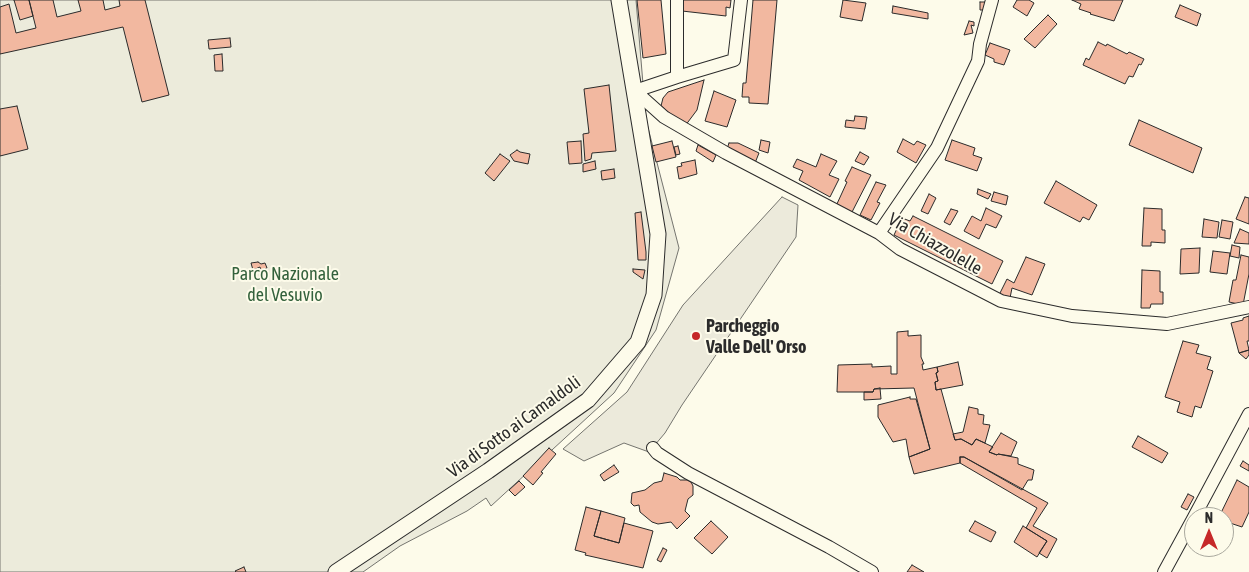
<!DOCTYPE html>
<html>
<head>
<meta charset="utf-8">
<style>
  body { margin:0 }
  #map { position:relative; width:1249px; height:572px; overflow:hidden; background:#fdfbea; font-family:"Asap Condensed",sans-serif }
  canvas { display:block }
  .north { position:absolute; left:1184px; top:507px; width:50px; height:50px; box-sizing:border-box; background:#fdfbea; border:1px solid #a9a89e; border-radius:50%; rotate:0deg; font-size:14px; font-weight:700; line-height:20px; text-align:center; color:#2b2b2b }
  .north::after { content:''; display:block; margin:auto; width:18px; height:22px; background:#c62828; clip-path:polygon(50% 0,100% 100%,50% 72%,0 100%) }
</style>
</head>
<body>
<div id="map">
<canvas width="1249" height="572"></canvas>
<div class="north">N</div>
</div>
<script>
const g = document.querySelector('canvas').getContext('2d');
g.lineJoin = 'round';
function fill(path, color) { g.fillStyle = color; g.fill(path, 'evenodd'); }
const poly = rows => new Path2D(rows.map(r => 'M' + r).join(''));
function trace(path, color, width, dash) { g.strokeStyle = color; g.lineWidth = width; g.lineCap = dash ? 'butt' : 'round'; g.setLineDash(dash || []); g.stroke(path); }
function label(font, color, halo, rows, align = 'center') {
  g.font = font + ' "Asap Condensed",sans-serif'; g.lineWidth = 4; g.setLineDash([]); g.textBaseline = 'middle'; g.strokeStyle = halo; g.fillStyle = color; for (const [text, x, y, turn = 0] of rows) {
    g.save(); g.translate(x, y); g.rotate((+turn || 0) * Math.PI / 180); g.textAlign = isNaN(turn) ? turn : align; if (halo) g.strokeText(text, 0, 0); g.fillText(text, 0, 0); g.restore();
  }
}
const green = poly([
  [0,0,636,0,646,120,679,248,656,330,614,393,491,506,486,498,467,511,400,546,363,572,0,572,0,0]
]);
fill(green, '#ecebdb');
trace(green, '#74746e', 1);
const parking = poly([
  [782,197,798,205,796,237,682,405,665,433,649,452,624,443,584,461,563,449,627,392,683,305,782,197]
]);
fill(parking, '#eceadb');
trace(parking, '#74746e', 1);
const building = poly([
  [14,0,29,0,33,16,20,20,14,0],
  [29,0,53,0,57,17,81,11,78,0,103,0,105,10,120,6,119,0,145,0,169,95,142,102,123,27,0,54,0,7,9,4,16,33,36,28,29,0],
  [637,0,661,0,666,54,643,58,637,0],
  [678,0,731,0,730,8,726,7,726,16,682,11,678,0],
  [753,0,777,0,768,104,749,103,749,97,742,97,743,83,746,83,753,0],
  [843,0,866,3,862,21,840,17,843,0],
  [1017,0,1029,0,1034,3,1027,16,1013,7,1017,0],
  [1072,0,1123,0,1114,21,1090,14,1091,13,1079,9,1081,4,1072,0],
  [980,2,986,2,986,10,980,10,980,2],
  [1180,5,1201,14,1197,26,1175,17,1180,5],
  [893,6,928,13,928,19,892,13,893,6],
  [1048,15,1057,24,1035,48,1024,39,1048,15],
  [969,21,974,22,974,26,971,25,973,33,964,35,969,21],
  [230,38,231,47,209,49,208,40,230,38],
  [1098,42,1106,46,1107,44,1127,54,1129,52,1144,59,1141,65,1139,64,1133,77,1129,76,1125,84,1083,65,1086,58,1089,60,1098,42],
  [990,43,1010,50,1004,65,994,62,994,59,985,55,990,43],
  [222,54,223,71,215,71,214,55,222,54],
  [704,80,697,110,685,126,661,106,663,98,668,92,704,80],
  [609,85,616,151,592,153,591,159,585,161,583,134,589,133,584,89,609,85],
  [714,91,736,100,727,127,705,121,714,91],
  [17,106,28,149,0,156,0,109,17,106],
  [855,116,867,117,865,129,845,127,846,120,854,121,855,116],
  [1139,120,1202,148,1193,173,1129,145,1139,120],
  [903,139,914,145,917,141,926,145,916,163,897,152,903,139],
  [761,140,770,142,768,153,759,150,761,140],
  [952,140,975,148,973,155,982,158,977,171,945,160,952,140],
  [581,141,582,163,569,164,567,142,581,141],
  [672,141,676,157,656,162,652,146,672,141],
  [729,143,738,143,759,153,755,163,727,149,729,143],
  [698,145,716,155,713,162,696,151,698,145],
  [678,146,680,154,676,155,674,147,678,146],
  [517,150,520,152,530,154,528,164,514,161,510,155,517,150],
  [860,152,869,157,864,165,855,161,860,152],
  [500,154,510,161,494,181,485,173,500,154],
  [821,154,837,161,829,175,839,179,830,197,799,180,803,171,793,167,797,159,816,167,821,154],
  [695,160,697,174,679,179,677,167,682,166,681,163,695,160],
  [595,161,596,169,583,172,583,164,595,161],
  [852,167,871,175,851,214,836,206,847,182,845,181,852,167],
  [614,169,615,178,602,180,601,171,614,169],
  [1056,181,1097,205,1089,220,1083,217,1080,222,1044,203,1056,181],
  [876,182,886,185,877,202,880,203,871,220,860,215,876,182],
  [978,189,991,194,988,199,977,194,978,189],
  [994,192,1008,196,1006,205,991,201,994,192],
  [929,194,936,198,928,214,921,211,929,194],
  [1245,197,1249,198,1249,224,1236,219,1245,197],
  [986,208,1002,216,996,228,986,224,979,239,964,231,972,216,981,221,986,208],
  [1144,208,1162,209,1162,230,1165,230,1165,243,1151,242,1151,246,1142,246,1144,208],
  [951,209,958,211,950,225,944,222,951,209],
  [641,212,646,252,646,260,638,260,635,213,641,212],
  [913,216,1003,261,992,284,894,235,902,218,910,221,913,216],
  [1204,219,1219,222,1217,238,1202,237,1204,219],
  [1222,220,1233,222,1230,239,1219,237,1222,220],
  [1240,229,1249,233,1249,244,1234,243,1240,229],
  [1232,245,1240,247,1239,258,1230,256,1232,245],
  [1200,248,1199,273,1180,274,1181,249,1200,248],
  [1213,251,1230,253,1227,274,1210,272,1213,251],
  [1241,255,1249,257,1249,274,1243,305,1229,302,1233,280,1236,280,1241,255],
  [1026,257,1045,264,1032,295,1012,288,1010,298,999,295,1007,279,1014,283,1026,257],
  [258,262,261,264,265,263,267,268,261,270,260,267,253,270,251,263,258,262],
  [633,269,645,270,643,279,633,272,633,269],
  [1142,270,1160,271,1160,292,1163,292,1163,304,1151,304,1150,308,1141,308,1142,270],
  [1249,316,1249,341,1247,341,1249,350,1239,353,1231,323,1243,320,1243,318,1249,316],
  [908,331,908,336,921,335,921,357,924,364,922,364,923,370,937,367,938,372,936,373,938,381,935,382,936,390,941,389,955,440,961,439,972,445,976,439,993,447,989,452,997,455,998,454,1018,458,1018,464,1034,470,1032,480,1028,480,1022,490,964,457,960,457,960,463,914,474,909,457,930,449,914,388,874,389,873,392,837,392,838,365,872,364,872,367,891,366,891,374,897,374,897,332,908,331],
  [1183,341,1199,345,1196,353,1211,357,1207,369,1213,371,1201,408,1195,406,1192,417,1177,412,1180,402,1165,397,1183,341],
  [1249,350,1249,355,1246,359,1239,353,1249,350],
  [958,362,963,385,936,390,935,382,938,381,936,373,938,372,937,367,958,362],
  [880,388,881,399,864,400,864,392,873,392,874,389,880,388],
  [910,397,910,399,916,399,930,449,909,457,906,439,893,442,878,417,878,405,910,397],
  [969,407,978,409,978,414,984,415,983,424,990,425,985,443,976,439,972,445,961,439,955,440,953,434,963,432,969,407],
  [1001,433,1017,442,1011,456,998,454,997,455,989,452,1001,433],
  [1138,436,1168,453,1162,463,1132,447,1138,436],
  [549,448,556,454,541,472,543,473,533,485,523,476,549,448],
  [960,457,964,457,1048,503,1033,526,1057,539,1047,558,1039,553,1047,541,1026,528,1037,508,960,463,960,457],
  [1243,461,1249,465,1249,471,1240,466,1243,461],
  [614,465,619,472,604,481,600,475,614,465],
  [664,473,677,477,680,480,687,480,691,482,693,486,693,495,688,499,685,511,690,516,677,529,671,522,658,524,652,522,640,512,639,505,634,506,631,503,632,493,645,490,654,483,662,481,664,473],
  [1237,480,1249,487,1249,512,1242,527,1224,521,1224,517,1219,517,1237,480],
  [519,481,525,487,515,496,509,490,519,481],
  [1188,494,1194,497,1187,510,1181,507,1188,494],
  [586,507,601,511,594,536,619,543,624,523,653,531,643,568,585,555,586,553,575,550,586,507],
  [601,511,625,518,619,543,594,536,601,511],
  [711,521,728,537,712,554,694,538,711,521],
  [975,521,996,532,991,542,969,531,975,521],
  [1023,526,1047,541,1037,557,1014,542,1023,526],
  [663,548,667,550,661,562,657,560,663,548],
  [912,565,924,572,907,572,912,565],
  [244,567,246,572,236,572,235,571,244,567]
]);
fill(building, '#f2b8a0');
trace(building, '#2b2b2b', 1);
const minor = poly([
  [677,0,677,77],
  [741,0,734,60,677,77,635,91,664,117,726,153,879,233,900,249,1001,301,1072,316,1167,324,1249,307],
  [879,233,937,148,978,61,980,44,992,0],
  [653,448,657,453,688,473,829,547,872,572],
  [1194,517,1249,414],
  [1164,572,1194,517]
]);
const tertiary = poly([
  [336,572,488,471,588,400,638,342,654,295,658,234,619,0]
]);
trace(minor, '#2b2b2b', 14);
trace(tertiary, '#2b2b2b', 17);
trace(minor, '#fdfbea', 12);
trace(tertiary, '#fdfbea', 15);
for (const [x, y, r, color] of [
  [696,336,5,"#c62828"]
]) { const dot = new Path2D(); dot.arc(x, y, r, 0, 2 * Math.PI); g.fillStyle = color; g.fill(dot); trace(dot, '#fdfbea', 2); }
label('18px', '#2b2b2b', '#fdfbea', [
  ["Via Chiazzolelle",935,244,30],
  ["Via di Sotto ai Camaldoli",514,427,-36]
]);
label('18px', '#34623c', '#fdfbea', [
  ["Parco Nazionale",285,274],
  ["del Vesuvio",285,295]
]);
label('bold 18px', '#2b2b2b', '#fdfbea', [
  ["Parcheggio",706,326],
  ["Valle Dell' Orso",706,347]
], 'left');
</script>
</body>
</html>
